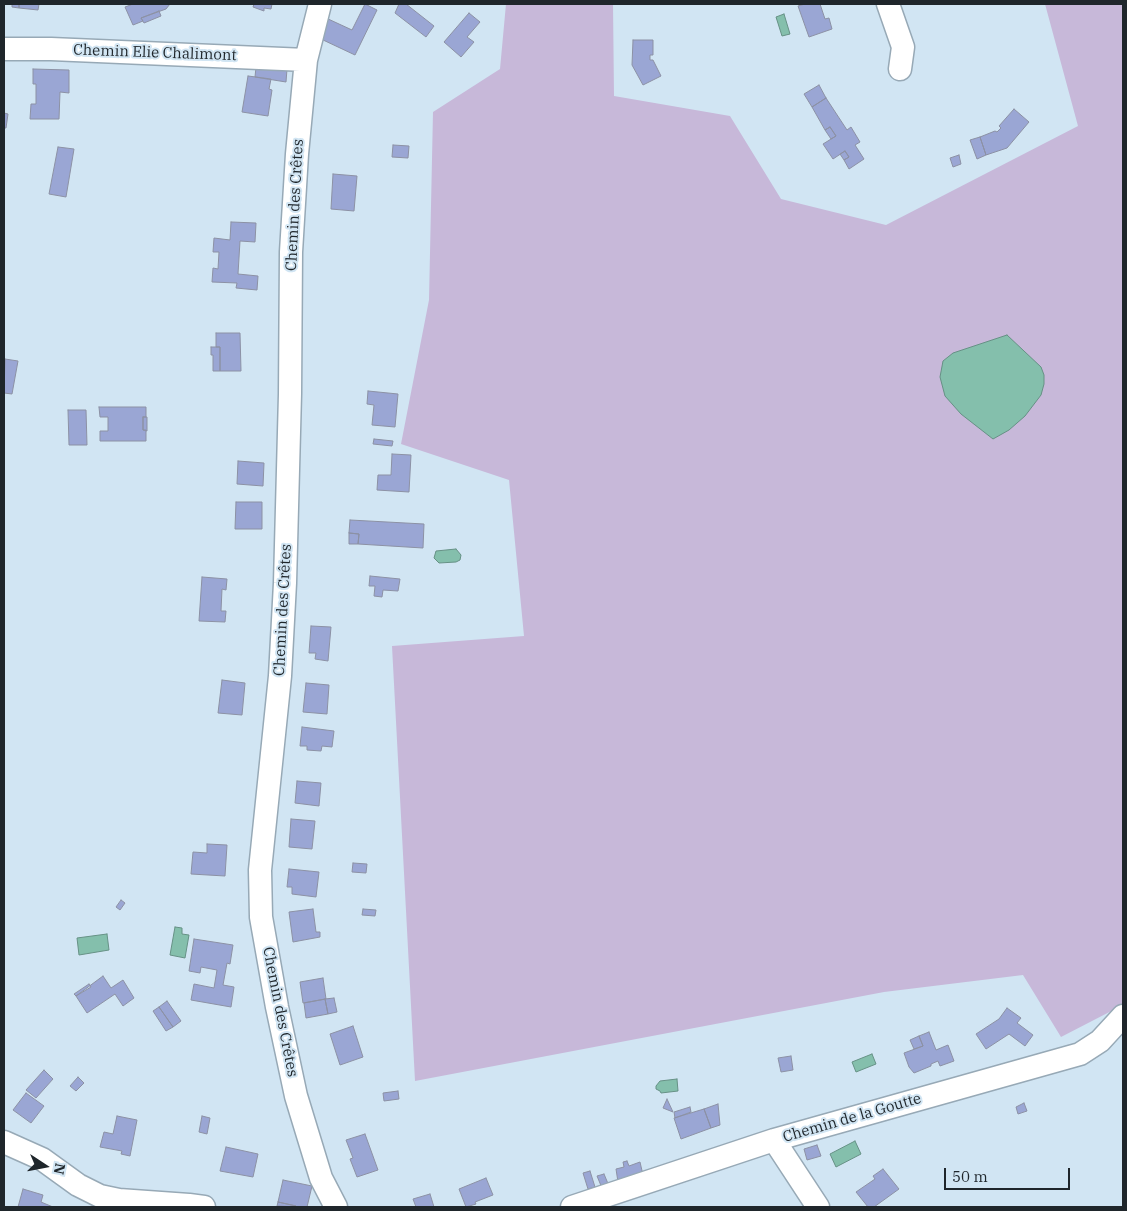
<!DOCTYPE html>
<html>
<head>
<meta charset="utf-8">
<style>
  body { margin:0 }
  #map { position:relative; width:1127px; height:1211px; overflow:hidden; background:#d1e5f3; font-family:"IBM Plex Serif",serif }
  canvas { display:block }
  .frame { position:absolute; inset:0; border:5px solid #1f262b; pointer-events:none }
  .north { position:absolute; left:20px; top:1141px; width:50px; height:50px; -webkit-text-stroke:4px #d1e5f3; paint-order:stroke; rotate:101deg; font-size:14px; font-weight:700; line-height:20px; text-align:center; color:#1f262b }
  .north::after { content:''; display:block; margin:auto; width:18px; height:22px; background:#1f262b; clip-path:polygon(50% 0,100% 100%,50% 72%,0 100%) }
  .scale { position:absolute; left:944px; top:1168px; width:126px; height:22px; box-sizing:border-box; border:2px solid #1f262b; border-top:0; padding-left:6px; font-size:15px; line-height:18px; white-space:nowrap; color:#1f262b; -webkit-text-stroke:4px #d1e5f3; paint-order:stroke }
</style>
</head>
<body>
<div id="map">
<canvas width="1127" height="1211"></canvas>
<div class="frame"></div>
<div class="north">N</div>
<div class="scale">50 m</div>
</div>
<script>
const g = document.querySelector('canvas').getContext('2d');
g.lineJoin = 'round';
function fill(path, color) { g.fillStyle = color; g.fill(path, 'evenodd'); }
const poly = rows => new Path2D(rows.map(r => 'M' + r).join(''));
function trace(path, color, width, dash) { g.strokeStyle = color; g.lineWidth = width; g.lineCap = dash ? 'butt' : 'round'; g.setLineDash(dash || []); g.stroke(path); }
function label(font, color, halo, rows, align = 'center') {
  g.font = font + ' "IBM Plex Serif",serif'; g.lineWidth = 4; g.setLineDash([]); g.textBaseline = 'middle'; g.strokeStyle = halo; g.fillStyle = color; for (const [text, x, y, turn = 0] of rows) {
    g.save(); g.translate(x, y); g.rotate((+turn || 0) * Math.PI / 180); g.textAlign = isNaN(turn) ? turn : align; if (halo) g.strokeText(text, 0, 0); g.fillText(text, 0, 0); g.restore();
  }
}
fill(poly([
  [506,4,613,4,614,96,730,116,781,199,886,225,1078,126,1045,4,1123,4,1123,1005,1061,1037,1023,975,884,992,415,1081,392,646,524,636,509,480,401,444,429,300,433,112,500,69]
]), '#c7b8d9');
const water = poly([
  [784,14,790,34,782,36,776,17,784,14],
  [1007,335,1041,367,1044,375,1044,384,1041,395,1025,416,1009,430,993,439,961,414,945,396,940,377,943,361,953,353,1007,335],
  [456,549,461,555,460,560,456,562,439,563,434,558,436,551,456,549],
  [175,927,182,928,182,934,189,935,185,958,170,955,175,927],
  [107,934,109,950,79,955,77,938,107,934],
  [872,1054,876,1064,856,1072,852,1062,872,1054],
  [677,1079,678,1091,661,1093,660,1091,656,1089,656,1086,660,1081,677,1079],
  [855,1141,861,1154,836,1167,830,1154,855,1141]
]);
fill(water, '#84bfac');
trace(water, '#669185', 1);
const building = poly([
  [12,4,19,4,19,8,12,7,12,4],
  [19,4,39,4,38,10,19,8,19,4],
  [133,4,170,4,166,9,141,18,143,21,133,25,125,7,133,4],
  [254,4,272,4,271,9,264,8,264,11,253,7,254,4],
  [365,4,377,10,355,55,321,39,326,18,352,30,365,4],
  [399,4,406,4,434,26,426,37,395,13,399,4],
  [805,4,820,4,825,19,829,18,832,29,809,37,798,6,805,4],
  [159,11,161,16,144,23,141,18,159,11],
  [469,13,480,22,467,37,474,42,461,57,444,42,469,13],
  [633,40,653,40,653,55,650,55,650,60,653,60,661,76,643,85,632,65,633,40],
  [256,67,287,69,286,82,255,77,256,67],
  [33,69,69,70,69,93,60,92,59,119,30,119,31,104,36,104,36,84,33,84,33,69],
  [248,76,271,79,269,89,272,90,268,116,242,112,248,76],
  [819,85,826,98,812,107,804,94,819,85],
  [826,98,847,130,851,127,860,142,855,145,864,159,849,169,844,160,849,157,845,151,833,159,823,144,836,136,830,127,825,130,812,107,826,98],
  [1014,109,1029,122,1007,148,986,155,980,137,995,131,997,132,1001,128,999,126,1014,109],
  [4,113,8,114,6,128,4,128,4,113],
  [830,127,836,136,831,139,825,130,830,127],
  [980,137,986,155,977,159,970,140,980,137],
  [393,145,409,146,408,158,392,157,393,145],
  [58,147,74,149,66,197,49,194,58,147],
  [845,151,849,157,844,160,840,154,845,151],
  [959,155,961,164,953,167,950,158,959,155],
  [333,174,357,176,354,211,331,209,333,174],
  [231,222,256,223,255,242,240,241,238,274,258,276,257,290,236,288,237,283,212,282,213,268,218,269,219,252,213,252,214,238,230,240,231,222],
  [216,333,240,333,241,371,220,371,220,347,216,347,216,333],
  [211,347,220,347,220,371,213,371,213,355,211,355,211,347],
  [5,359,18,361,12,394,4,393,5,359],
  [368,391,398,394,395,427,372,425,374,405,367,404,368,391],
  [99,407,146,407,146,417,143,417,143,430,146,430,146,441,100,441,100,431,108,431,108,417,100,417,99,407],
  [68,410,86,410,87,445,69,445,68,410],
  [143,417,147,417,147,431,143,430,143,417],
  [374,439,393,441,392,446,373,444,374,439],
  [392,454,411,455,409,492,377,490,378,475,391,475,392,454],
  [238,461,264,463,263,486,237,484,238,461],
  [236,502,262,502,262,529,235,529,236,502],
  [350,520,424,524,423,548,358,544,359,534,349,533,350,520],
  [349,533,359,534,358,544,349,544,349,533],
  [370,576,400,579,398,591,383,590,382,597,374,596,375,586,369,586,370,576],
  [202,577,227,579,226,590,222,589,221,611,226,611,225,622,199,621,202,577],
  [311,626,331,627,328,661,315,659,316,653,309,653,311,626],
  [222,680,245,683,242,715,218,713,222,680],
  [306,683,329,685,327,714,303,712,306,683],
  [302,727,334,731,332,747,322,746,321,751,307,750,307,746,300,746,302,727],
  [297,781,321,783,319,806,295,803,297,781],
  [291,819,315,821,312,849,289,847,291,819],
  [207,844,227,845,225,876,191,874,193,852,207,853,207,844],
  [353,863,367,864,366,873,352,872,353,863],
  [289,869,319,872,316,897,292,894,292,887,287,887,289,869],
  [121,900,125,903,120,910,116,907,121,900],
  [313,909,316,932,320,932,320,937,293,942,289,912,313,909],
  [363,909,376,910,375,916,362,915,363,909],
  [194,939,233,945,230,964,227,963,223,985,234,987,231,1007,191,1000,194,984,214,988,217,970,201,967,200,973,189,971,194,939],
  [103,976,111,988,123,980,134,998,123,1006,115,994,87,1013,76,996,103,976],
  [323,978,326,999,303,1003,300,982,323,978],
  [89,984,91,987,76,996,74,994,89,984],
  [334,998,337,1012,328,1014,325,999,334,998],
  [325,999,328,1014,306,1018,304,1003,325,999],
  [167,1001,181,1021,173,1027,159,1007,167,1001],
  [159,1007,173,1027,166,1031,153,1011,159,1007],
  [1007,1008,1021,1018,1017,1023,1033,1035,1025,1046,1009,1034,986,1049,976,1034,999,1019,1007,1008],
  [353,1026,363,1057,340,1065,330,1034,353,1026],
  [929,1032,936,1050,948,1045,954,1061,940,1066,938,1061,931,1064,931,1066,914,1073,909,1067,904,1053,923,1046,919,1036,929,1032],
  [919,1036,923,1046,914,1049,910,1040,919,1036],
  [791,1056,793,1070,781,1072,778,1058,791,1056],
  [44,1070,53,1079,36,1098,26,1090,44,1070],
  [78,1077,84,1083,76,1091,70,1086,78,1077],
  [398,1091,399,1099,384,1101,383,1093,398,1091],
  [26,1093,44,1106,31,1123,13,1110,26,1093],
  [667,1099,673,1112,663,1108,667,1099],
  [1024,1103,1027,1111,1018,1114,1016,1107,1024,1103],
  [718,1104,720,1125,711,1128,704,1109,718,1104],
  [690,1107,691,1112,675,1118,674,1112,690,1107],
  [704,1109,711,1128,681,1139,674,1118,704,1109],
  [117,1116,137,1120,130,1156,121,1154,122,1151,100,1147,104,1132,113,1134,117,1116],
  [202,1116,210,1118,207,1134,199,1132,202,1116],
  [365,1134,378,1170,357,1177,350,1159,353,1158,346,1140,365,1134],
  [817,1145,821,1156,807,1160,804,1149,817,1145],
  [226,1147,258,1154,253,1177,220,1171,226,1147],
  [627,1161,629,1166,640,1162,643,1175,618,1182,616,1169,624,1167,623,1162,627,1161],
  [883,1169,899,1189,874,1207,868,1207,856,1192,875,1179,873,1176,883,1169],
  [590,1171,595,1187,588,1189,583,1173,590,1171],
  [604,1174,609,1186,602,1188,597,1176,604,1174],
  [486,1178,493,1195,475,1202,476,1204,466,1207,459,1189,486,1178],
  [283,1180,312,1186,307,1207,296,1207,296,1206,278,1202,283,1180],
  [23,1189,43,1195,41,1202,53,1207,18,1207,23,1189],
  [430,1194,434,1207,416,1207,413,1199,430,1194],
  [278,1202,296,1206,296,1207,277,1206,278,1202]
]);
fill(building, '#9aa6d4');
trace(building, '#8c91a4', 1);
const minor = poly([
  [320,4,306,60,297,154,291,252,290,394,285,583,280,676,260,870,261,917,277,1007,296,1096,321,1178,336,1207],
  [888,4,903,47,900,69],
  [4,49,51,49,306,60],
  [774,1140,818,1207],
  [4,1142,42,1159,78,1185,100,1196,119,1200,189,1205,204,1207],
  [572,1207,774,1140,1080,1054,1100,1041,1123,1016]
]);
trace(minor, '#97a9b6', 25);
trace(minor, '#fff', 22);
label('15px', '#1f262b', '#d1e5f3', [
  ["Chemin Elie Chalimont",155,53,2],
  ["Chemin des Crêtes",295,205,-87],
  ["Chemin des Crêtes",283,610,-87],
  ["Chemin des Crêtes",280,1012,79],
  ["Chemin de la Goutte",852,1118,-16]
]);
</script>
</body>
</html>
